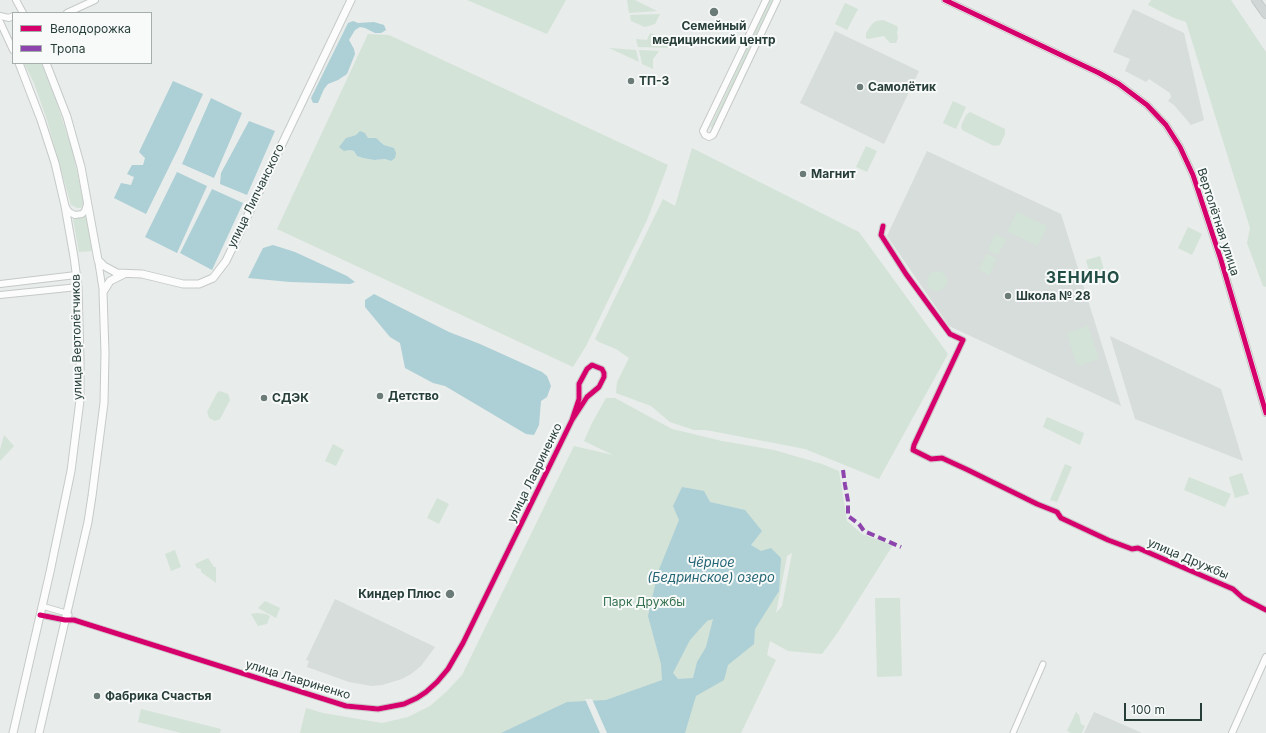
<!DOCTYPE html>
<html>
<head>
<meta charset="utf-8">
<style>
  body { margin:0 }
  #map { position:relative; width:1266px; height:733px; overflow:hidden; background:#e8ecea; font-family:Inter,sans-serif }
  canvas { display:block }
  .legend { position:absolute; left:12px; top:12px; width:140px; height:52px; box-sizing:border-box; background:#f7faf9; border:1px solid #a4afac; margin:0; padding:5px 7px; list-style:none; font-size:12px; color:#273e39 }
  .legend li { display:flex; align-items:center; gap:8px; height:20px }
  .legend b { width:20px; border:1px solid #a4afac }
  .scale { position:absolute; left:1124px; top:703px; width:78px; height:18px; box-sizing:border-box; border:2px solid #273e39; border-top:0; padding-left:5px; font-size:12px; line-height:14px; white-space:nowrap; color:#273e39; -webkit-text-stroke:3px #f7faf9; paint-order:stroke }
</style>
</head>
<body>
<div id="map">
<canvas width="1266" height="733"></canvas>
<ul class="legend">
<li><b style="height:5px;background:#d6006c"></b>Велодорожка</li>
<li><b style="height:5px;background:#8e44ad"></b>Тропа</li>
</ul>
<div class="scale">100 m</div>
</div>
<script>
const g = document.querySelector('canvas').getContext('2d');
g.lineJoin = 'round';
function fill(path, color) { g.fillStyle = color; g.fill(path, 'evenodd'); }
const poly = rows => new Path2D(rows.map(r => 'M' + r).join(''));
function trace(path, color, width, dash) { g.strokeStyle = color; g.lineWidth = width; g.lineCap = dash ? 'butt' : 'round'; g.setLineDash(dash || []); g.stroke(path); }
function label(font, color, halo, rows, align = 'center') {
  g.font = font + ' Inter,sans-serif'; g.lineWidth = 4; g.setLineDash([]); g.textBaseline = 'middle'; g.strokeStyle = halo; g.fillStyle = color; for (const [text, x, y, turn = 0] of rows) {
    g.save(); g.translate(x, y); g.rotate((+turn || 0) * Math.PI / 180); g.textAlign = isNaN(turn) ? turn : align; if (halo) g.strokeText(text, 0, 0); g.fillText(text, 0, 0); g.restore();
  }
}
fill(poly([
  [1133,9,1184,33,1204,120,1191,125,1174,105,1168,101,1171,97,1170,93,1149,79,1146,82,1125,71,1130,59,1113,52],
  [835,31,919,71,884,144,800,103],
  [927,151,1061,214,1121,406,949,326,887,236],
  [1110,336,1221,389,1243,461,1135,419],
  [335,599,435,647,421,666,411,674,402,679,382,685,372,686,349,682,307,667,309,661,306,660],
  [1094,712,1142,733,1084,733]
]), '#d6ddda');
fill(poly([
  [467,0,566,0,547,34],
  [627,0,635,0,657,11,629,13],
  [770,0,773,0,713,128,710,127],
  [1151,0,1231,0,1266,52,1266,287,1263,286,1247,243,1250,228,1186,22,1174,18,1148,5],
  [845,3,858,9,847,30,835,24],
  [660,14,655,24,645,27,631,21,630,15],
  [883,20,897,26,898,29,897,33,898,38,896,43,890,43,884,36,868,39,866,38,866,33,872,24,876,21],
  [650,33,655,35,654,40,673,48,638,47,636,39,647,40],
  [368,34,389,35,668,165,647,220,586,346,573,367,277,229],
  [365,133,368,138,380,141,384,145,394,148,391,161,385,159,374,160,363,158,357,156,354,151,349,150,346,138,356,135],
  [609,48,636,50,639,62],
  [639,50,659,51,653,59,653,69,642,64],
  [24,63,41,63,55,98,72,149,84,203,81,208,77,208,71,205,47,120,34,83],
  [953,101,966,107,956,129,943,123],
  [970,112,1005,129,1005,134,1000,145,994,146,962,130,961,126,966,115],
  [866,146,877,151,867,172,856,167],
  [692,148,859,232,948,354,879,479,805,449,706,430,694,430,670,422,651,406,616,393,617,382,629,358,616,349,599,342,595,339,663,199,675,206],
  [1017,212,1047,226,1038,246,1007,231],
  [86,216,92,251,79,252,73,219],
  [1188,227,1202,234,1192,255,1178,248],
  [995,234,1006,239,998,255,988,250],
  [987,254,997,258,989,275,979,270],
  [1100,256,1106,277,1092,281,1086,260],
  '927 281a10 10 0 1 1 20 0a10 10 0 1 1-20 0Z',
  [1088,326,1099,359,1077,366,1067,333],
  [220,391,228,394,230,400,220,419,215,421,209,418,207,412,217,393],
  [606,398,615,398,672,429,722,441,774,450,822,464,839,471,847,521,862,534,893,545,838,632,822,654,788,651,770,641,767,655,776,660,741,733,300,733,306,708,323,713,382,723,408,717,430,706,446,692,462,675,574,446,613,455,584,441,592,423],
  [792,553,782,606,776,613,787,556],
  [1047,417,1084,433,1080,445,1043,427],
  [4,435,14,446,0,461,0,450],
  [333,444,344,450,336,466,325,461],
  [1065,464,1072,467,1057,502,1050,500],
  [1242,473,1249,494,1235,498,1229,477],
  [1189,477,1231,494,1225,507,1184,490],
  [437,498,449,504,439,524,427,518],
  [175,550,181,567,171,571,165,554],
  [208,558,214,567,216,567,216,583,201,572,201,569,197,568,195,564],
  [875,598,900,598,902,676,877,677],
  [265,601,280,608,276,618,258,608],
  [257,613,266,614,270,616,267,624,258,626,251,614],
  [141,709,221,729,220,733,181,733,138,722],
  [1076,712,1079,715,1081,724,1085,726,1082,733,1071,733,1067,731]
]), '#d3e3d8');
fill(poly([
  [353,21,358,23,374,22,384,25,386,30,381,33,375,33,365,28,360,27,355,30,349,40,354,49,355,54,347,74,338,80,328,84,324,89,318,103,313,103,311,98,348,23],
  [173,81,203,94,178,149,146,214,114,198,121,183,131,185,134,177,127,174,132,165,143,165,145,158,139,152],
  [211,98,242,113,214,178,182,164],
  [249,121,275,131,247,195,220,184,221,173],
  [360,131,365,133,368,138,376,138,384,145,394,148,396,153,395,158,391,161,385,159,374,160,363,158,357,156,354,151,349,150,344,151,339,147,346,138,356,135],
  [177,172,207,186,177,253,145,237],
  [212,189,243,203,212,270,180,253],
  [273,245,295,252,347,276,355,282,350,284,290,282,248,278,263,248],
  [374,294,449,332,480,344,542,372,547,376,551,386,547,397,541,401,539,425,534,435,526,434,445,386,433,383,405,368,400,343,390,337,365,307,365,300],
  [682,487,704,491,710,502,745,510,762,531,751,545,761,551,771,548,781,558,779,591,755,629,754,644,728,665,724,680,696,696,685,733,501,733,567,702,606,700,662,680,661,664,648,616,658,572,679,520,673,506],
  [713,619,706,647,697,662,693,678,678,679,673,673,690,640,707,621]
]), '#adcfd6');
fill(poly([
  [585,699,592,699,607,733,600,733]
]), '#e8ecea');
const minor = poly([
  [883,226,881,235,906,274,950,334,963,340,914,445,913,450,931,459,942,458,968,470,1037,504,1057,512,1061,518,1108,540,1132,549,1138,548,1233,589,1243,598,1266,610],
  [42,606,66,613,69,615],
  [40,615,65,620,74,620,346,706,378,709,404,704,417,698,426,692,437,682,448,669,463,643,572,420,579,399,579,384,587,369,592,365,602,369,604,373,604,377,599,387,587,397,572,420],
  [1013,733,1043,664]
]);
const tertiary = poly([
  [16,0,23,13],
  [766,0,703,131,705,135,709,137,713,135,777,0],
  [945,0,1099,73,1119,84,1147,105,1166,125,1180,147,1193,175,1221,260,1266,413],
  [67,13,95,0],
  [0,16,9,18,13,16],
  [0,22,13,50],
  [65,206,69,212,75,215,82,214,85,211,87,204],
  [98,260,103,292],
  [0,284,76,275],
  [0,295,78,287],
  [1232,733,1266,657]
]);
const secondary = poly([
  [46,63,67,117,81,167,98,260,104,266,117,273,142,274,183,284,199,284,213,278,226,261,351,0],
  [13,733,50,572,71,471,80,400,80,360,78,287,74,257,65,206,55,163,41,120,19,63],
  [39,733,88,522,92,496,104,403,105,353,103,292,110,281,124,274]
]);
const primary = poly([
  [1256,0,1266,14]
]);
trace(minor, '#c5c9c7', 7);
trace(tertiary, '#c5c9c7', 8);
trace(secondary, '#c5cac8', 9);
trace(primary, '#c4cac9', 10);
trace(minor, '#fcfcfc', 5);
trace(tertiary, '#fcfcfc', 6);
trace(secondary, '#fcfcfc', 7);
trace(primary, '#d0d6d5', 8);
trace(poly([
  [843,470,845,485,848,501,848,516,859,524,864,531,901,547]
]), '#8e44ad', 4, [8, 4]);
trace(poly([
  [945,0,1099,73,1119,84,1147,105,1166,125,1180,147,1193,175,1221,260,1266,413],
  [883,226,881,235,906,274,950,334,963,340,914,445,913,450,931,459,942,458,968,470,1037,504,1057,512,1061,518,1108,540,1132,549,1138,548,1233,589,1243,598,1266,610],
  [40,615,65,620,74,620,346,706,378,709,404,704,417,698,426,692,437,682,448,669,463,643,572,420,579,399,579,384,587,369,592,365,602,369,604,373,604,377,599,387,587,397,572,420]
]), '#d6006c', 5);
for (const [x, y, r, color] of [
  [714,12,5,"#6b7b77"],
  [631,81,4,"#6b7b77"],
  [860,87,4,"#6b7b77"],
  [803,174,4,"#6b7b77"],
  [1008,296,4,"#6b7b77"],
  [380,396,4,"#6b7b77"],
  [264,398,4,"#6b7b77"],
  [450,594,5,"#6b7b77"],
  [97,696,4,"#6b7b77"]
]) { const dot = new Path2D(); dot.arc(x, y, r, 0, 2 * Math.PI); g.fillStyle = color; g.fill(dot); trace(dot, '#f7faf9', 1.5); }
label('bold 12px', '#273e39', '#f7faf9', [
  ["Семейный",714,26,"center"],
  ["медицинский центр",714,40,"center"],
  ["ТП-3",639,81],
  ["Самолётик",868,87],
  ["Магнит",811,174],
  ["Школа № 28",1016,296],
  ["Детство",388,396],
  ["СДЭК",272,398],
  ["Киндер Плюс",441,594,"right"],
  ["Фабрика Счастья",105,696]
], 'left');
label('12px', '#273e39', '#f7faf9', [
  ["улица Липчанского",256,196,-64],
  ["Вертолётная улица",1218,222,72],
  ["улица Вертолётчиков",77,337,-91],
  ["улица Лавриненко",535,473,-64],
  ["улица Дружбы",1188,559,23],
  ["улица Лавриненко",298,680,17]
]);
label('12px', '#34714e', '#f7faf9', [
  ["Парк Дружбы",644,602]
]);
label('italic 13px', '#266575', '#f7faf9', [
  ["Чёрное",711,563],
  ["(Бедринское) озеро",711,578]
]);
g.letterSpacing = '1px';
label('bold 16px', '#244f46', '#f7faf9', [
  ["ЗЕНИНО",1083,278]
]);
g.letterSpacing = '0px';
</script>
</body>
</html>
